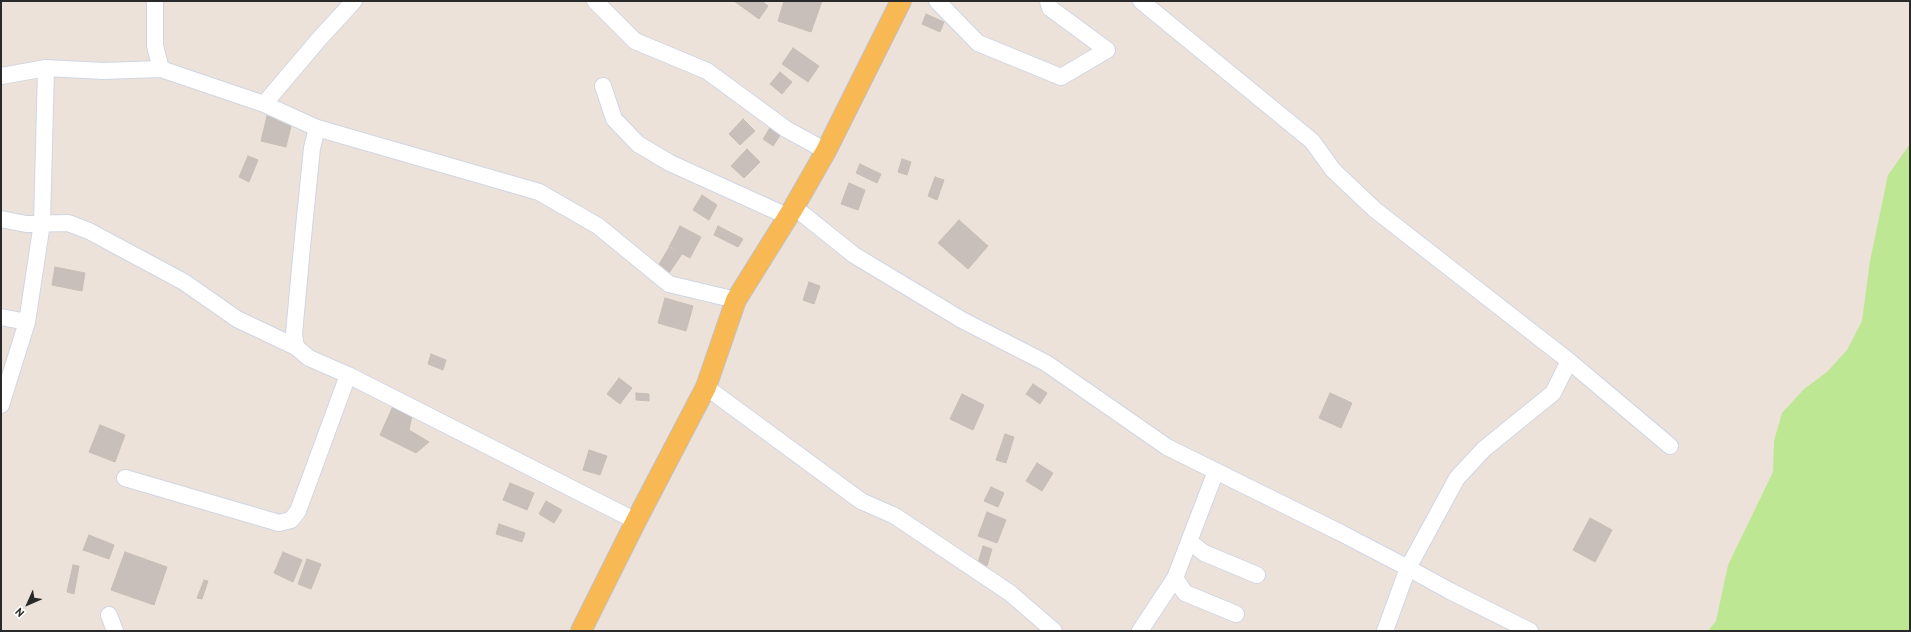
<!DOCTYPE html>
<html>
<head>
<meta charset="utf-8">
<style>
  body { margin:0 }
  #map { position:relative; width:1911px; height:632px; overflow:hidden; background:#ede2da; font-family:"PT Sans",sans-serif }
  canvas { display:block }
  .frame { position:absolute; inset:0; border:2px solid #292929; pointer-events:none }
  .north { position:absolute; left:8px; top:584px; width:40px; height:40px; -webkit-text-stroke:3px #fff; paint-order:stroke; rotate:225deg; font-size:11px; font-weight:700; line-height:16px; text-align:center; color:#292929 }
  .north::after { content:''; display:block; margin:auto; width:14px; height:18px; background:#292929; clip-path:polygon(50% 0,100% 100%,50% 72%,0 100%) }
</style>
</head>
<body>
<div id="map">
<canvas width="1911" height="632"></canvas>
<div class="frame"></div>
<div class="north">N</div>
</div>
<script>
const g = document.querySelector('canvas').getContext('2d');
g.lineJoin = 'round';
function fill(path, color) { g.fillStyle = color; g.fill(path, 'evenodd'); }
const poly = rows => new Path2D(rows.map(r => 'M' + r).join(''));
function trace(path, color, width, dash) { g.strokeStyle = color; g.lineWidth = width; g.lineCap = dash ? 'butt' : 'round'; g.setLineDash(dash || []); g.stroke(path); }
fill(poly([
  [1910,144,1910,631,1708,631,1716,621,1728,565,1773,472,1774,441,1782,413,1804,389,1827,372,1847,350,1862,321,1870,261,1888,175]
]), '#bde793');
const building = poly([
  [734,1,762,1,768,6,759,19,734,1],
  [784,1,822,1,811,32,778,21,784,1],
  [926,14,944,22,940,32,922,24,926,14],
  [793,48,819,66,808,82,782,64,793,48],
  [780,72,792,82,782,94,770,84,780,72],
  [267,116,292,122,286,147,261,141,267,116],
  [743,119,755,131,740,145,729,134,743,119],
  [773,123,784,130,773,146,763,139,773,123],
  [747,149,760,162,744,178,731,166,747,149],
  [248,156,258,160,249,182,239,177,248,156],
  [902,159,911,162,907,175,898,172,902,159],
  [860,164,881,174,877,183,856,173,860,164],
  [935,177,944,180,937,200,928,196,935,177],
  [849,183,865,190,858,210,841,204,849,183],
  [702,195,717,205,709,220,693,210,702,195],
  [959,220,988,246,968,269,938,243,959,220],
  [680,226,701,237,690,258,669,247,680,226],
  [718,226,743,239,738,247,714,235,718,226],
  [670,246,682,254,669,273,658,266,670,246],
  [55,267,85,273,82,291,52,285,55,267],
  [809,282,820,286,814,304,803,300,809,282],
  [665,298,693,306,686,331,658,323,665,298],
  [431,354,446,360,443,370,428,364,431,354],
  [619,378,632,388,620,404,607,394,619,378],
  [1033,384,1047,393,1040,404,1026,394,1033,384],
  [636,393,649,394,649,401,636,400,636,393],
  [1330,393,1352,403,1341,428,1319,418,1330,393],
  [962,394,984,405,973,430,950,419,962,394],
  [394,404,413,411,409,430,429,442,416,453,380,435,394,404],
  [100,425,125,435,115,462,89,452,100,425],
  [1005,434,1014,437,1006,463,996,460,1005,434],
  [589,450,607,456,600,475,583,470,589,450],
  [1037,463,1053,473,1042,491,1026,481,1037,463],
  [510,483,534,493,527,510,503,500,510,483],
  [991,487,1004,493,998,507,984,501,991,487],
  [546,501,562,510,554,523,539,514,546,501],
  [987,512,1006,520,997,543,978,536,987,512],
  [1590,518,1612,530,1595,562,1573,550,1590,518],
  [499,524,525,533,522,542,496,534,499,524],
  [89,535,114,545,109,559,83,550,89,535],
  [983,546,992,549,987,566,978,563,983,546],
  [125,552,167,567,154,605,111,590,125,552],
  [283,552,302,560,293,582,274,573,283,552],
  [307,559,321,564,311,589,298,584,307,559],
  [73,565,79,566,74,594,67,592,73,565],
  [204,580,208,581,202,599,197,598,204,580]
]);
fill(building, '#c8bfba');
trace(building, '#c8beb4', 1);
const minor = poly([
  [595,1,635,41,707,71,786,129,826,151],
  [937,1,978,43,1061,77,1107,50,1050,8,1048,1],
  [1141,1,1312,141,1333,170,1374,209,1569,361,1670,446],
  [161,69,264,104,317,128,539,192,598,226,669,284,736,300],
  [1,76,46,68,103,71,161,69,155,46,155,1],
  [603,86,614,119,638,144,670,163,787,216],
  [264,104,320,38,354,1],
  [317,128,312,148,302,247,294,334,296,347,309,358,348,375,636,521],
  [794,207,854,255,962,320,1046,363,1167,447,1341,533,1408,568,1450,591,1530,631],
  [1,219,26,224,68,223,89,231,184,282,237,319,296,347],
  [1,317,27,322],
  [706,387,861,501,895,516,1010,593,1054,631],
  [1,405,27,322,42,223,46,68],
  [125,478,279,523,291,520,298,511,348,375],
  [1190,542,1204,553,1257,575],
  [1175,578,1185,593,1236,614],
  [109,615,115,631],
  [1140,631,1175,578,1216,471],
  [1385,631,1408,568,1457,478,1484,449,1553,393,1569,361]
]);
const major = poly([
  [581,631,636,521,706,387,736,300,794,207,826,151,901,1]
]);
trace(minor, '#cfd6e3', 18);
trace(major, '#c3c3c3', 22);
trace(minor, '#fff', 16);
trace(major, '#f8b853', 20);
</script>
</body>
</html>
